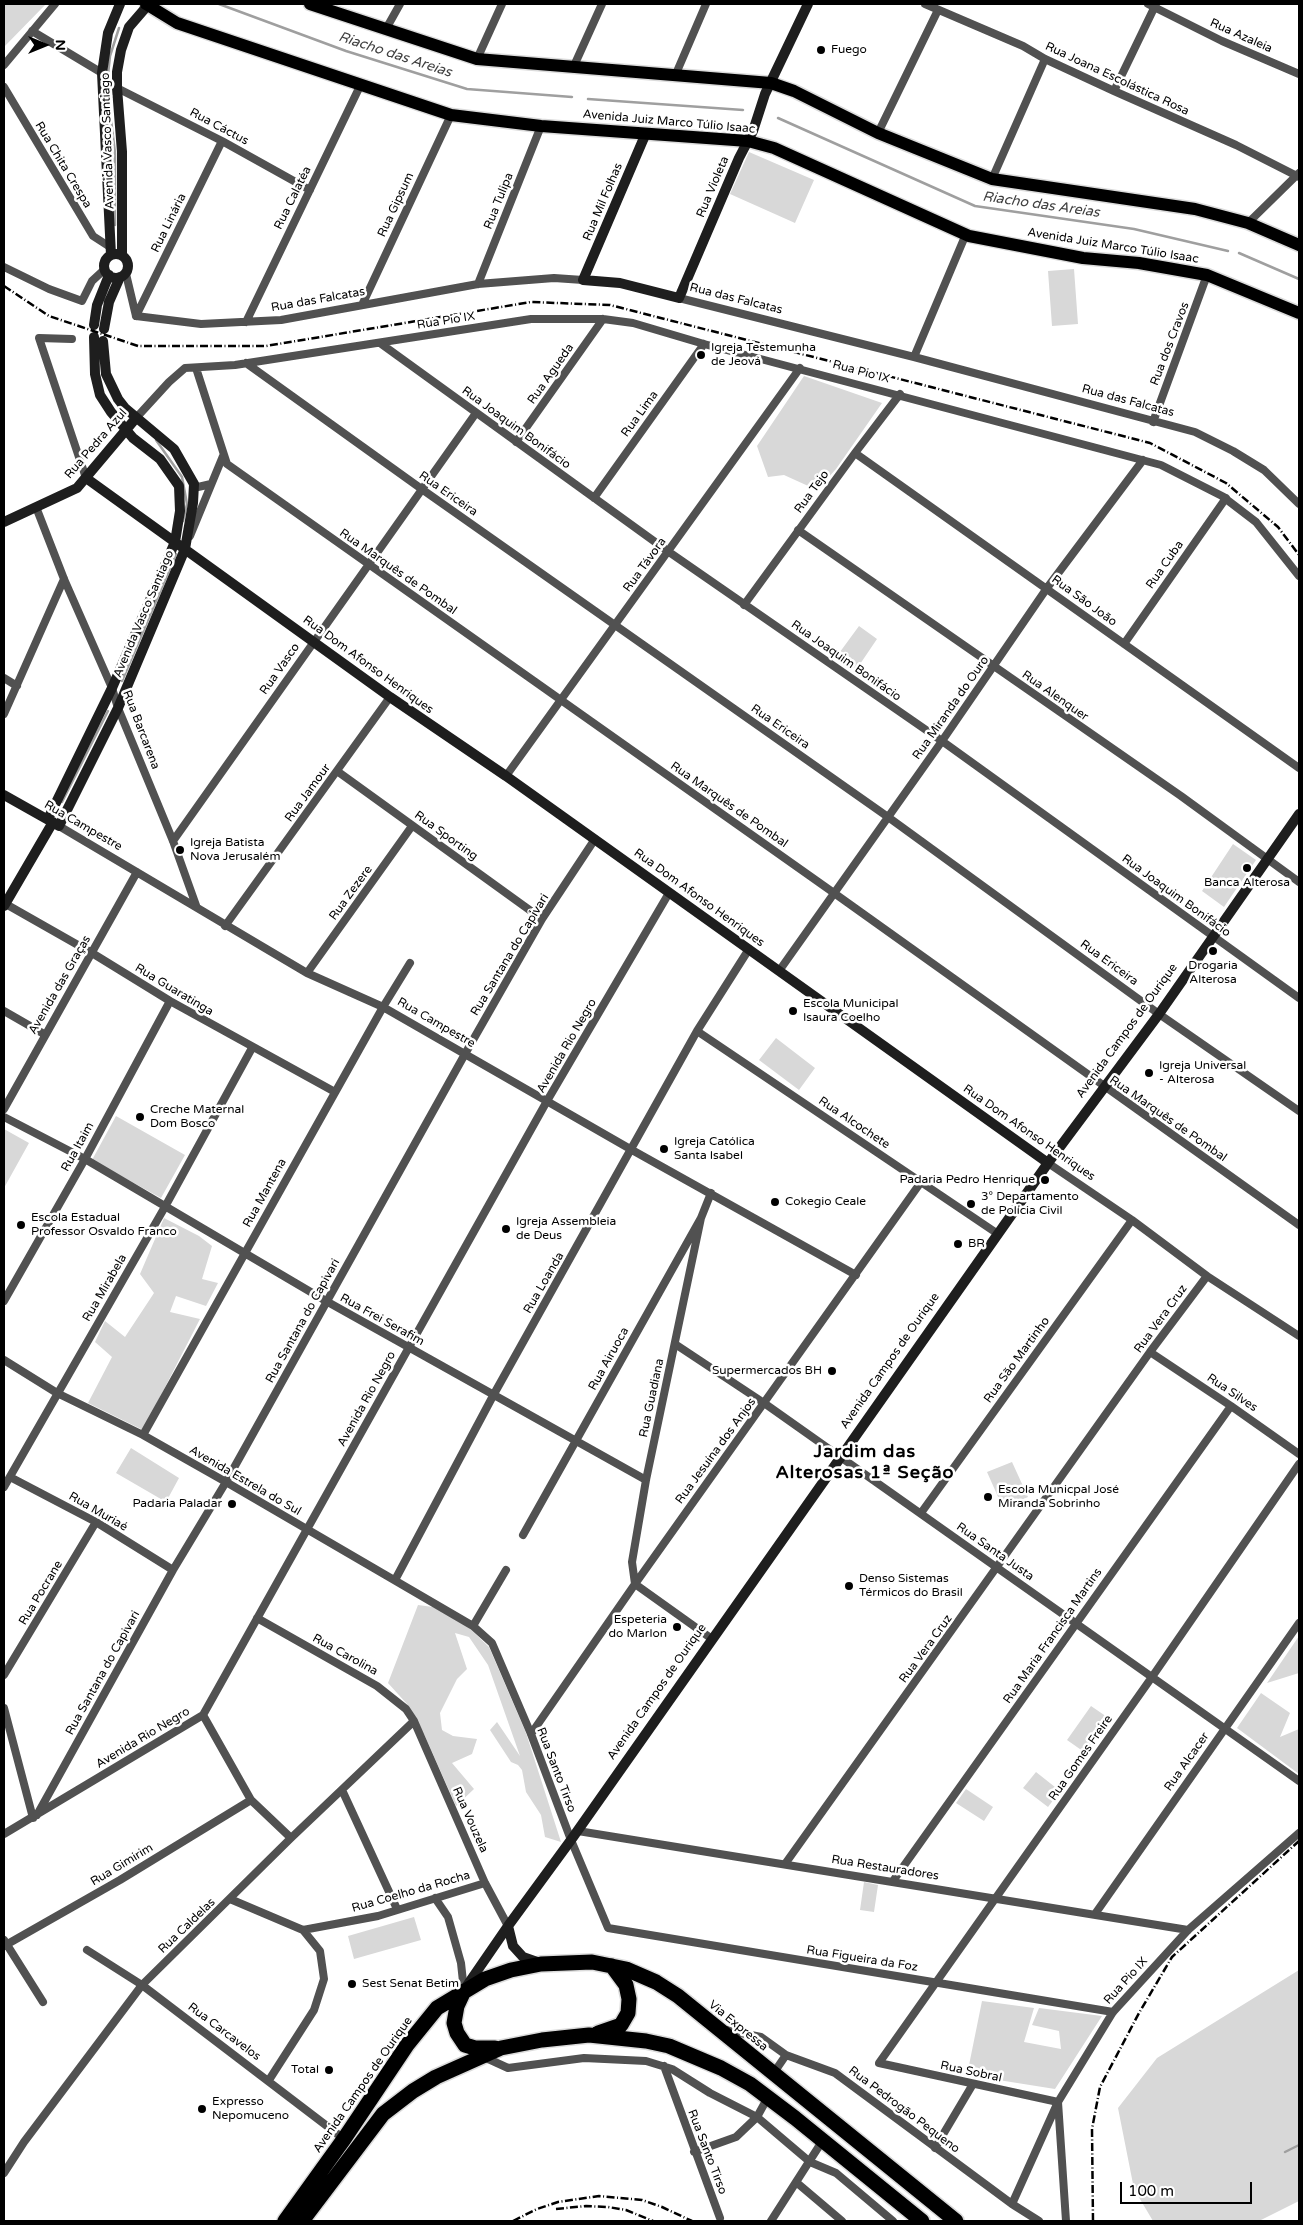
<!DOCTYPE html>
<html>
<head>
<meta charset="utf-8">
<style>
  body { margin:0 }
  #map { position:relative; width:1303px; height:2225px; overflow:hidden; background:#fff; font-family:"Varela Round",sans-serif }
  canvas { display:block }
  .frame { position:absolute; inset:0; border:5px solid #000; pointer-events:none }
  .north { position:absolute; left:20px; top:20px; width:50px; height:50px; -webkit-text-stroke:4px #fff; paint-order:stroke; rotate:90deg; font-size:14px; font-weight:700; line-height:20px; text-align:center; color:#000 }
  .north::after { content:''; display:block; margin:auto; width:18px; height:22px; background:#000; clip-path:polygon(50% 0,100% 100%,50% 72%,0 100%) }
  .scale { position:absolute; left:1120px; top:2182px; width:132px; height:22px; box-sizing:border-box; border:2px solid #000; border-top:0; padding-left:6px; font-size:15px; line-height:18px; white-space:nowrap; color:#000; -webkit-text-stroke:4px #fff; paint-order:stroke }
</style>
</head>
<body>
<div id="map">
<canvas width="1303" height="2225"></canvas>
<div class="frame"></div>
<div class="north">N</div>
<div class="scale">100 m</div>
</div>
<script>
const g = document.querySelector('canvas').getContext('2d');
g.lineJoin = 'round';
function fill(path, color) { g.fillStyle = color; g.fill(path, 'evenodd'); }
const poly = rows => new Path2D(rows.map(r => 'M' + r).join(''));
function trace(path, color, width, dash) { g.strokeStyle = color; g.lineWidth = width; g.lineCap = dash ? 'butt' : 'round'; g.setLineDash(dash || []); g.stroke(path); }
function label(font, color, halo, rows, align = 'center') {
  g.font = font + ' "Varela Round",sans-serif'; g.lineWidth = 5; g.setLineDash([]); g.textBaseline = 'middle'; g.strokeStyle = halo; g.fillStyle = color; for (const [text, x, y, turn = 0] of rows) {
    g.save(); g.translate(x, y); g.rotate((+turn || 0) * Math.PI / 180); g.textAlign = isNaN(turn) ? turn : align; if (halo) g.strokeText(text, 0, 0); g.fillText(text, 0, 0); g.restore();
  }
}
fill(poly([
  [4,4,46,4,4,47],
  [749,152,814,180,795,223,730,194],
  [1074,269,1078,324,1052,326,1048,271],
  [804,376,882,403,836,469,817,490,784,475,768,477,757,446],
  [859,626,877,639,856,670,837,656],
  [1233,844,1256,860,1224,907,1202,891],
  [776,1038,815,1068,799,1090,759,1060],
  [116,1116,185,1155,161,1198,92,1160],
  [4,1129,29,1143,4,1188],
  [164,1218,199,1236,212,1246,202,1279,218,1283,206,1306,176,1296,170,1312,200,1319,143,1430,88,1403,112,1357,95,1342,105,1321,125,1337,154,1293,140,1274],
  [131,1448,179,1478,166,1502,116,1473],
  [1012,1462,1028,1497,1003,1508,987,1472],
  [418,1605,433,1607,465,1624,489,1647,526,1733,561,1842,545,1837,541,1815,526,1792,522,1770,518,1765,511,1762,490,1730,497,1722,520,1756,488,1665,469,1637,455,1633,467,1669,457,1679,440,1713,442,1730,453,1736,477,1739,472,1754,452,1763,474,1789,456,1806,425,1736,407,1704,388,1683],
  [1299,1636,1299,1673,1267,1683],
  [1261,1693,1290,1713,1280,1737,1299,1729,1299,1774,1237,1728],
  [1091,1706,1110,1719,1087,1754,1067,1740],
  [1036,1772,1060,1791,1048,1807,1023,1788],
  [966,1789,993,1807,984,1821,956,1803],
  [864,1882,878,1885,874,1912,860,1910],
  [414,1917,421,1940,354,1959,348,1936],
  [1299,1970,1299,2201,1259,2221,1153,2221,1134,2189,1118,2108,1157,2058],
  [982,2001,1034,2008,1024,2042,1061,2049,1059,2031,1032,2025,1039,2008,1102,2016,1055,2089,967,2075]
]), '#d8d8d8');
trace(poly([
  [219,4,346,51,467,89,572,97],
  [107,84,110,56,119,28],
  [108,95,115,153,115,225],
  [588,99,743,110],
  [778,118,975,206,1134,229,1228,251],
  [1239,253,1299,279],
  [156,440,182,477,187,504,183,521],
  [122,681,176,554],
  [62,802,108,711],
  [1285,2152,1299,2145]
]), '#9f9f9f', 2.5);
const primary = poly([
  [146,4,177,23,451,115,541,126,748,141,774,148,969,236,1083,258,1139,263,1207,275,1299,313],
  [310,4,477,59,771,83,794,91,878,133,992,179,1195,209,1248,223,1299,245]
]);
const highway = poly([
  [464,1991,457,2006,454,2023,457,2033,465,2045,475,2048,495,2048],
  [598,2033,621,2025,628,2013,629,1999,626,1985,612,1966],
  [285,2221,344,2139,407,2045,437,2008,485,1979,511,1970,541,1964,592,1962,626,1969,656,1982,678,1996,956,2221],
  [302,2221,383,2114,413,2091,436,2077,501,2048,542,2040,589,2035,646,2041,669,2046,721,2068,750,2084,795,2118,922,2221]
]);
trace(primary, '#dbdbdb', 15);
trace(highway, '#dbdbdb', 18);
trace(poly([
  [925,4,1023,46,1045,59,1114,91,1236,145,1299,177],
  [1148,4,1222,41,1299,74],
  [386,29,400,4],
  [32,31,102,73],
  [477,59,502,4],
  [4,65,55,4],
  [573,68,602,4],
  [675,76,706,4],
  [4,87,93,236,110,247],
  [117,88,222,141,310,190],
  [1114,91,1156,4],
  [878,133,938,10],
  [992,179,1045,59],
  [1248,223,1299,173],
  [4,267,49,289,82,301,92,281,105,269],
  [126,274,136,316],
  [478,284,541,126],
  [679,298,914,357,1195,432,1233,451,1264,470,1299,504],
  [362,305,451,115],
  [136,316,201,324,281,320,478,284,554,278,583,280],
  [136,316,222,141],
  [246,322,361,84],
  [72,339,39,338,86,478],
  [380,343,669,552,942,741,1299,998],
  [914,357,966,234],
  [246,363,423,490,888,817,1159,1014,1299,1111],
  [196,368,227,464,834,893,1299,1225],
  [136,418,169,382,185,368,235,365,531,319,603,319,633,323,704,344,1161,465,1222,496,1256,522,1299,576],
  [1153,422,1207,275],
  [516,442,603,319],
  [855,453,1299,768],
  [194,484,198,487,211,484],
  [594,498,704,344],
  [36,507,64,579,112,688,118,708,173,841,197,908],
  [798,530,1181,796,1299,882],
  [190,536,223,456],
  [744,605,855,453,900,394],
  [1124,644,1226,498],
  [4,678,17,686],
  [4,714,64,579],
  [337,771,542,919],
  [506,776,800,368],
  [59,826,307,973,383,1007,632,1150,856,1275],
  [173,841,476,413],
  [4,903,92,953,170,1001,335,1092],
  [225,926,390,697],
  [779,971,942,741,1047,588,1143,460],
  [307,973,412,826],
  [4,1011,44,1034],
  [697,1031,998,1234],
  [4,1109,137,872],
  [4,1117,85,1159,326,1301,646,1480],
  [1048,1163,1132,1220,1207,1276,1299,1336],
  [701,1218,646,1480,632,1562,635,1584,712,1639],
  [4,1301,85,1159,170,1001],
  [675,1344,764,1403,1299,1781],
  [1150,1352,1231,1406,1299,1454],
  [4,1360,57,1393,143,1435,226,1482,473,1626,492,1643,531,1734,571,1840,608,1928,1113,2012],
  [143,1435,383,1007,410,963],
  [10,1477,96,1522,173,1570],
  [4,1487,166,1205,252,1048],
  [921,1513,1132,1220],
  [523,1535,701,1218,711,1193],
  [395,1580,494,1394,697,1031,749,949],
  [257,1618,377,1686,406,1709,414,1721,485,1883,508,1926],
  [473,1626,506,1570],
  [4,1675,96,1522],
  [4,1708,33,1818],
  [203,1715,251,1800,291,1838],
  [531,1734,635,1584,921,1182],
  [342,1790,397,1909],
  [37,1815,173,1570,226,1482,465,1054,542,919,595,839],
  [578,1831,1188,1930],
  [4,1834,203,1715,547,1101,669,893],
  [785,1864,1150,1352,1207,1276],
  [893,1881,1231,1406],
  [435,1898,448,1917,461,1963,464,1991],
  [230,1899,303,1930,378,1916,485,1883],
  [1095,1914,1299,1623],
  [4,1940,43,2002],
  [4,1946,120,1880,251,1800],
  [87,1950,142,1985,344,2139],
  [726,2030,761,2037,786,2055,835,2073,1012,2204,1039,2221],
  [484,2057,508,2068,584,2058,646,2061,672,2069,710,2093,757,2117,810,2162,836,2173,893,2221],
  [664,2066,720,2218],
  [773,2074,786,2055],
  [269,2080,314,2010,324,1979,320,1951,303,1930],
  [935,2148,973,2084],
  [694,2152,736,2137,757,2117,768,2097],
  [4,2173,24,2142,142,1985,291,1838,414,1721],
  [796,2182,842,2221],
  [1012,2204,1058,2102,879,2063,1152,1677,1299,1464],
  [771,2221,823,2140],
  [1066,2221,1058,2102,1113,2012,1188,1930,1299,1833]
]), '#515151', 8);
trace(poly([
  [646,133,583,280,620,283,679,298,739,158,753,131,765,94,808,4],
  '104 266a12 12 0 1 1 24 0a12 12 0 1 1-24 0Z',
  [111,255,102,73,108,33,120,4],
  [122,255,122,152,117,88,117,72,121,50,129,27,148,5],
  [94,325,97,305,109,275],
  [104,329,109,302,120,277],
  [86,478,390,697,506,776,1048,1163],
  [4,522,77,488,136,418],
  [4,795,59,826,118,708,185,549,193,503,194,484,174,449,125,408,118,399,106,374,103,341],
  [48,819,112,688,175,542,180,511,179,486,160,459,133,438,111,412,100,395,95,374,94,337],
  [4,906,53,822],
  [508,1926,513,1946,523,1957,540,1963],
  [466,1987,508,1926,571,1840,1048,1163,1159,1014,1299,814]
]), '#1e1e1e', 10);
trace(primary, '#000', 12);
trace(highway, '#000', 15);
trace(poly([
  [4,286,49,316,138,346,266,346,531,302,610,305,1150,443,1226,483,1278,527,1299,555],
  [556,2209,586,2206,608,2207,626,2210,653,2221],
  [513,2221,537,2209,558,2202,599,2196,642,2200,662,2207,692,2221],
  [1093,2221,1092,2129,1100,2087,1139,2013,1172,1957,1299,1841]
]), '#000', 2.5, [8, 2.5, 1, 2.5]);
for (const [x, y, r, color] of [
  [821,50,5,"#000"],
  [701,355,5,"#000"],
  [180,850,5,"#000"],
  [1247,868,5,"#000"],
  [1213,951,5,"#000"],
  [793,1011,5,"#000"],
  [1149,1073,5,"#000"],
  [140,1117,5,"#000"],
  [664,1149,5,"#000"],
  [1045,1180,5,"#000"],
  [775,1202,5,"#000"],
  [971,1204,5,"#000"],
  [21,1225,5,"#000"],
  [506,1229,5,"#000"],
  [958,1244,5,"#000"],
  [832,1371,5,"#000"],
  [988,1497,5,"#000"],
  [232,1504,5,"#000"],
  [849,1586,5,"#000"],
  [677,1627,5,"#000"],
  [352,1984,5,"#000"],
  [329,2070,5,"#000"],
  [202,2109,5,"#000"]
]) { const dot = new Path2D(); dot.arc(x, y, r, 0, 2 * Math.PI); g.fillStyle = color; g.fill(dot); trace(dot, '#fff', 2); }
label('12px', '#000', '#fff', [
  ["Rua Azaleia",1241,36,24],
  ["Rua Joana Escolástica Rosa",1117,79,25],
  ["Avenida Juiz Marco Túlio Isaac",669,122,5],
  ["Rua Cáctus",219,127,28],
  ["Avenida Vasco Santiago",108,141,-92],
  ["Rua Chita Crespa",63,165,59],
  ["Rua Violeta",713,187,-67],
  ["Rua Calatéa",293,198,-64],
  ["Rua Tulipa",499,201,-68],
  ["Rua Mil Folhas",603,202,-67],
  ["Rua Gipsum",396,205,-65],
  ["Rua Linária",169,223,-64],
  ["Avenida Juiz Marco Túlio Isaac",1113,246,9],
  ["Rua das Falcatas",736,299,14],
  ["Rua das Falcatas",318,300,-10],
  ["Rua Pio IX",446,321,-9],
  ["Rua dos Cravos",1170,344,-69],
  ["Rua Pio IX",861,372,15],
  ["Rua Agueda",551,374,-55],
  ["Rua das Falcatas",1128,401,15],
  ["Rua Lima",640,414,-54],
  ["Rua Joaquim Bonifácio",516,428,36],
  ["Rua Pedra Azul",96,444,-49],
  ["Rua Tejo",812,492,-54],
  ["Rua Ericeira",448,494,35],
  ["Rua Távora",645,565,-54],
  ["Rua Cuba",1165,565,-55],
  ["Rua Marquês de Pombal",398,572,35],
  ["Rua São João",1084,601,36],
  ["Avenida Vasco Santiago",144,614,-67],
  ["Rua Joaquim Bonifácio",846,661,35],
  ["Rua Dom Afonso Henriques",368,665,36],
  ["Rua Vasco",280,669,-55],
  ["Rua Alenquer",1055,696,35],
  ["Rua Miranda do Ouro",951,708,-55],
  ["Rua Ericeira",780,727,35],
  ["Rua Barcarena",141,730,69],
  ["Rua Jamour",308,793,-54],
  ["Rua Marquês de Pombal",729,805,35],
  ["Rua Campestre",83,826,30],
  ["Rua Sporting",446,836,36],
  ["Rua Zezere",351,893,-54],
  ["Rua Joaquim Bonifácio",1176,896,36],
  ["Rua Dom Afonso Henriques",699,898,36],
  ["Rua Santana do Capivari",510,955,-59],
  ["Rua Ericeira",1109,963,36],
  ["Avenida das Graças",60,985,-60],
  ["Rua Guaratinga",174,990,31],
  ["Rua Campestre",436,1023,30],
  ["Avenida Campos de Ourique",1127,1031,-54],
  ["Avenida Rio Negro",567,1046,-60],
  ["Rua Marquês de Pombal",1168,1119,35],
  ["Rua Alcochete",854,1123,34],
  ["Rua Dom Afonso Henriques",1029,1133,35],
  ["Rua Itaim",78,1147,-61],
  ["Rua Mantena",265,1193,-61],
  ["Rua Loanda",544,1283,-60],
  ["Rua Mirabela",105,1288,-60],
  ["Rua Vera Cruz",1161,1319,-54],
  ["Rua Frei Serafim",382,1320,29],
  ["Rua Santana do Capivari",303,1321,-61],
  ["Rua Airuoca",609,1359,-61],
  ["Rua São Martinho",1017,1360,-54],
  ["Avenida Campos de Ourique",890,1361,-55],
  ["Rua Silves",1232,1393,34],
  ["Rua Guadiana",652,1398,-78],
  ["Avenida Rio Negro",367,1399,-61],
  ["Rua Jesuína dos Anjos",716,1451,-54],
  ["Avenida Estrela do Sul",245,1481,30],
  ["Rua Muriaé",98,1512,30],
  ["Rua Santa Justa",995,1552,35],
  ["Rua Pocrane",41,1593,-59],
  ["Rua Maria Francisca Martins",1053,1636,-55],
  ["Rua Vera Cruz",926,1649,-54],
  ["Rua Carolina",345,1655,29],
  ["Rua Santana do Capivari",103,1673,-61],
  ["Avenida Campos de Ourique",657,1692,-55],
  ["Avenida Rio Negro",143,1738,-31],
  ["Rua Gomes Freire",1081,1758,-55],
  ["Rua Alcacer",1187,1762,-55],
  ["Rua Santo Tirso",556,1770,69],
  ["Rua Vouzela",470,1820,66],
  ["Rua Gimirim",122,1865,-31],
  ["Rua Restauradores",885,1868,9],
  ["Rua Coelho da Rocha",411,1892,-16],
  ["Rua Caldelas",187,1926,-44],
  ["Rua Figueira da Foz",862,1959,9],
  ["Rua Pio IX",1126,1981,-48],
  ["Via Expressa",738,2026,39],
  ["Rua Carcavelos",224,2032,37],
  ["Rua Sobral",971,2072,12],
  ["Avenida Campos de Ourique",363,2085,-55],
  ["Rua Pedrogão Pequeno",904,2110,37],
  ["Rua Santo Tirso",707,2152,69]
]);
label('12px', '#000', '#fff', [
  ["Fuego",831,50],
  ["Igreja Testemunha",711,348],
  ["de Jeová",711,362],
  ["Igreja Batista",190,843],
  ["Nova Jerusalém",190,857],
  ["Banca Alterosa",1247,883,"center"],
  ["Drogaria",1213,966,"center"],
  ["Alterosa",1213,980,"center"],
  ["Escola Municipal",803,1004],
  ["Isaura Coelho",803,1018],
  ["Igreja Universal",1159,1066],
  ["- Alterosa",1159,1080],
  ["Creche Maternal",150,1110],
  ["Dom Bosco",150,1124],
  ["Igreja Católica",674,1142],
  ["Santa Isabel",674,1156],
  ["Padaria Pedro Henrique",1035,1180,"right"],
  ["3° Departamento",981,1197],
  ["de Polícia Civil",981,1211],
  ["Cokegio Ceale",785,1202],
  ["Escola Estadual",31,1218],
  ["Professor Osvaldo Franco",31,1232],
  ["Igreja Assembleia",516,1222],
  ["de Deus",516,1236],
  ["BR",968,1244],
  ["Supermercados BH",822,1371,"right"],
  ["Escola Municpal José",998,1490],
  ["Miranda Sobrinho",998,1504],
  ["Padaria Paladar",222,1504,"right"],
  ["Denso Sistemas",859,1579],
  ["Térmicos do Brasil",859,1593],
  ["Espeteria",667,1620,"right"],
  ["do Marlon",667,1634,"right"],
  ["Sest Senat Betim",362,1984],
  ["Total",319,2070,"right"],
  ["Expresso",212,2102],
  ["Nepomuceno",212,2116]
], 'left');
label('italic 14px', '#404040', '#fff', [
  ["Riacho das Areias",395,55,18],
  ["Riacho das Areias",1041,205,8]
]);
g.letterSpacing = '1px';
label('bold 18px', '#000', '#fff', [
  ["Jardim das",865,1452],
  ["Alterosas 1ª Seção",865,1473]
]);
g.letterSpacing = '0px';
</script>
</body>
</html>
